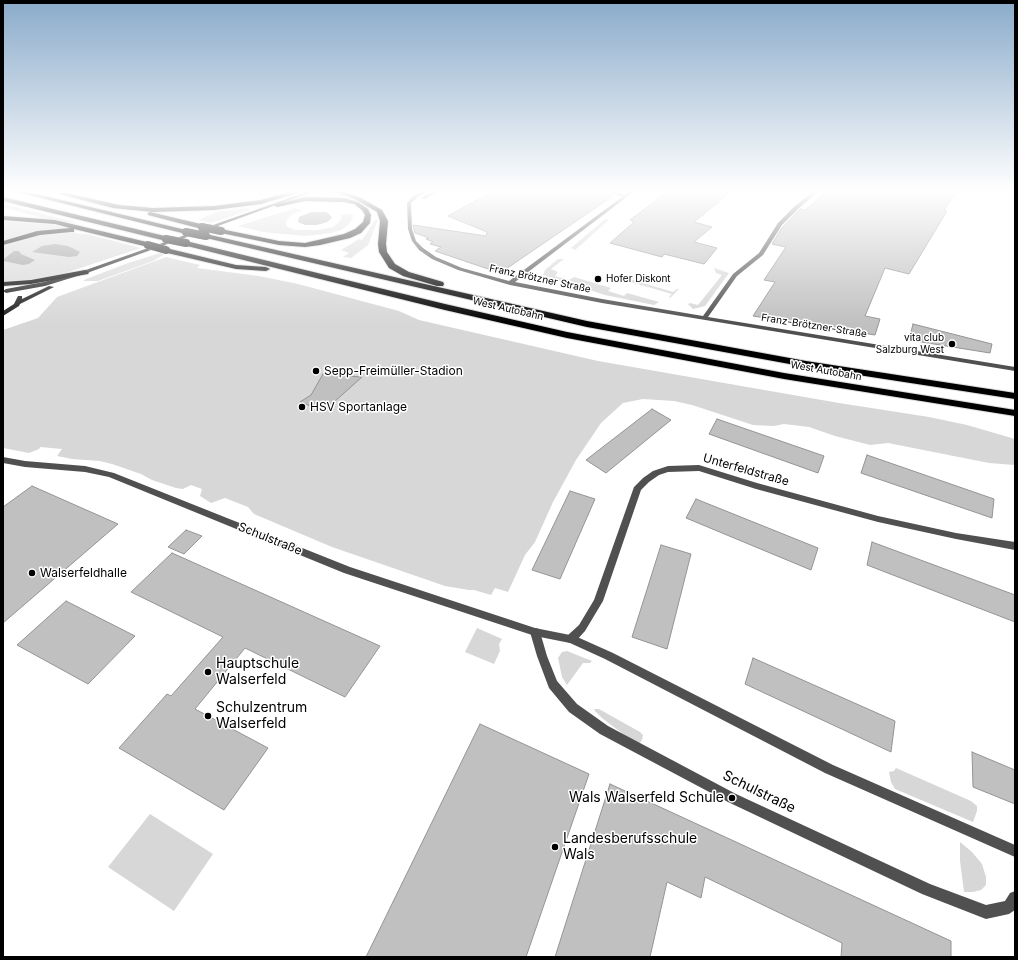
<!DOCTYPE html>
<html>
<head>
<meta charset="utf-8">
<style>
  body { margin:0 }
  #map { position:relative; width:1018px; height:960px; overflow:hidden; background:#fff; font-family:Inter,sans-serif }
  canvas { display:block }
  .frame { position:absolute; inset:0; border:4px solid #000; pointer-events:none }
</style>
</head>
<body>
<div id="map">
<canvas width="1018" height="960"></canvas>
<div class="frame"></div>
</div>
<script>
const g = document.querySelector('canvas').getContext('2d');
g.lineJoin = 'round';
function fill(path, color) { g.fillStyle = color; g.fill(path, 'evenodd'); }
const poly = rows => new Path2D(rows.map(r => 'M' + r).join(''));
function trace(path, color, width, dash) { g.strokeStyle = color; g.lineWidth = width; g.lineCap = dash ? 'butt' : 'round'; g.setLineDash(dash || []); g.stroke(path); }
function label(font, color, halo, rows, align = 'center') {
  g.font = font + ' Inter,sans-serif'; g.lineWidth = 3; g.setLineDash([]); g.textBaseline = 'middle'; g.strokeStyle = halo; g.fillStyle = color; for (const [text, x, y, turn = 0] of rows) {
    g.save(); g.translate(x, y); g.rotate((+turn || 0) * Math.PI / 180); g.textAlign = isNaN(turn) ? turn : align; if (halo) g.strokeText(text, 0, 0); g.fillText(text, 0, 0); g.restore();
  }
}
fill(poly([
  [3,204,75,222,72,223,42,218,3,207],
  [248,208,251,210,211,223,198,220,216,212],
  [295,208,302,210,293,214,287,219,286,226,295,230,319,230,333,227,338,223,341,219,341,215,352,214,353,218,348,225,341,230,331,233,305,236,263,232,238,226],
  [605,219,609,220,575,250,571,248],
  [375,220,378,220,368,245,351,258,343,257,349,253,341,250,359,239,362,240],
  [3,221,48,224,68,228,29,233,3,242],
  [58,232,87,234,141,248,62,274,31,280,3,281,3,246,34,236],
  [160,253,165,254,153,261,98,281,83,281,86,279,128,263],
  [166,257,200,265,197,268,259,276,298,284,399,311,419,320,598,361,839,403,929,417,967,425,1015,439,1015,465,989,463,888,443,870,445,835,436,809,427,784,424,774,426,753,425,692,405,674,401,643,399,623,403,601,423,576,460,553,502,535,542,525,555,508,592,495,588,491,595,474,590,469,590,445,586,332,547,254,514,248,507,225,498,211,503,200,496,202,489,191,485,183,489,176,488,152,480,141,474,112,464,100,461,72,459,57,456,62,449,40,447,39,449,29,453,3,448,3,330,38,318,57,297],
  [558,259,564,259,551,269,558,272,555,276,569,280,574,277,611,288,608,291,624,296,627,293,659,302,654,305,605,295,543,275,545,270],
  [714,268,729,273,705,306,693,309,688,304,690,303,698,305,722,275,716,273],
  [626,278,673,292,677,289,679,289,670,298,669,297,672,294,624,280],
  [477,628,502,639,499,644,500,651,494,664,465,652],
  [567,651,592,661,590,663,583,663,567,685,562,677,558,658,562,652],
  [595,709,599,709,640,732,643,735,642,740,639,744,626,736,602,718,594,710],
  [896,768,971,801,977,806,977,811,973,822,895,789,891,782,889,772,894,771],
  [150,814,213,854,174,911,108,867],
  [960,842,972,852,982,864,986,877,986,885,981,890,973,892,964,892,960,861]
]), '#d7d7d7');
fill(poly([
  [311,212,326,212,329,214,332,218,327,222,317,225,305,225,298,222,299,217],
  [55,244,68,246,80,252,77,256,69,257,32,252,42,246],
  [14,251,19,251,21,254,35,260,29,264,23,265,3,261,4,259]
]), '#9e9e9e');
const building = poly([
  [495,190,592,190,613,196,500,273,435,251,441,247,430,244,433,242,426,239,429,238,415,233,413,225,486,236,487,232,448,216,495,190],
  [670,190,733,190,694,222,712,227,694,242,717,248,704,264,664,254,662,257,610,243,634,222,630,220,670,190],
  [838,190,958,190,944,210,947,211,909,274,885,268,865,316,880,319,875,335,753,316,775,282,764,280,786,247,772,244,781,229,800,209,805,210,824,194,832,196,838,190],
  [913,324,992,344,990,353,909,340,913,324],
  [323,374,362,377,324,411,300,402,311,395,323,374],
  [652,409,671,420,606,473,586,460,652,409],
  [717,419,824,456,818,473,709,434,717,419],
  [867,455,994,499,992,518,861,473,867,455],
  [32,486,118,524,3,623,3,507,32,486],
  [570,491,595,499,560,579,532,570,570,491],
  [696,499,818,548,811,570,686,518,696,499],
  [186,530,202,536,184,554,168,547,186,530],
  [872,542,1015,595,1015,622,867,565,872,542],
  [661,545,691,554,667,649,632,637,661,545],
  [172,553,380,646,345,697,245,648,195,709,268,748,224,810,119,748,167,694,171,696,223,637,131,592,172,553],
  [66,601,135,636,88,684,17,645,66,601],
  [753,658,895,721,891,752,745,684,753,658],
  [480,724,589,774,526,957,366,957,480,724],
  [972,752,1015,770,1015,804,973,787,972,752],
  [610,784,951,941,951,957,841,957,842,943,705,877,701,898,667,882,650,957,555,957,610,784]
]);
fill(building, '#c0c0c0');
trace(building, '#949494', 1);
const motorway = poly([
  [9,190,20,190,186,230,190,232,186,234,9,190],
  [297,190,308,190,261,204,214,210,153,212,113,208,59,194,62,192,119,205,153,208,214,206,261,200,297,190],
  [329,190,339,190,359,197,382,210,388,221,386,244,387,252,395,264,409,272,443,282,444,284,443,286,437,286,403,276,389,268,379,252,378,244,380,221,377,212,355,199,329,190],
  [3,197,169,237,170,239,166,241,3,201,3,197],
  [305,197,344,198,358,202,368,209,371,215,370,223,361,233,350,238,320,245,305,247,279,245,221,233,217,231,221,229,279,241,305,243,344,234,355,229,363,222,365,215,362,210,354,204,344,202,305,201,277,207,274,205,305,197],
  [150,212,205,225,206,227,202,229,148,215,148,213,150,212],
  [3,216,55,220,151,243,152,245,148,247,74,229,74,232,71,232,40,235,3,245,3,241,37,231,70,228,55,224,3,220,3,216],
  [203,234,206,234,587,321,806,361,1015,393,1015,399,806,367,587,327,206,238,203,238,203,234],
  [183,241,186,241,445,304,567,332,784,373,1015,410,1015,416,784,379,567,338,445,310,183,245,183,241],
  [163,248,166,248,236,265,266,267,270,269,266,271,236,269,163,252,163,248],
  [85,270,89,272,88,274,31,284,3,286,3,282,31,280,85,270]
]);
trace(motorway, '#dbdbdb', 2);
fill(poly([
  [424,190,430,190,418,197,411,203,412,229,416,241,423,248,436,257,462,268,509,281,622,197,602,190,609,190,625,195,631,190,636,190,515,282,602,299,703,316,733,274,759,253,778,223,794,207,815,190,820,190,798,209,782,225,763,255,737,276,708,317,1015,367,1015,371,602,303,510,285,458,270,432,259,419,250,412,241,408,229,407,203,414,195,424,190],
  [435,190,440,190,425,199,421,198,435,190],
  [699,465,757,483,878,516,956,533,1015,542,1015,550,956,539,878,522,756,489,699,471,668,472,659,475,649,482,641,490,603,601,585,631,575,642,571,643,567,642,566,639,567,636,579,625,594,600,634,487,643,478,653,471,668,466,699,465],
  [535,628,539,629,540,632,547,656,557,681,577,704,608,726,736,794,930,884,986,905,1005,901,1010,893,1015,891,1015,910,1009,914,986,919,922,894,728,802,600,734,569,712,549,688,537,656,530,632,531,629,535,628]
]), '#505050');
fill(poly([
  [3,457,25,461,85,466,114,473,350,567,535,628,575,636,613,653,833,765,1015,845,1015,857,825,773,605,659,570,643,535,636,344,573,109,477,85,472,25,467,3,463,3,457]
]), '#505050');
fill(poly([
  [312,190,318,190,87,273,45,286,6,293,3,291,6,289,44,282,83,271,312,190],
  [49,286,54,287,20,304,19,306,3,316,3,311,14,304,18,296,22,296,22,299,49,286]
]), '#1d1d1d');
fill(motorway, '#000');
const motorwayBridge = poly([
  [202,227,221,231],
  [186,232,206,236],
  [166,239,186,243],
  [148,245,166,250]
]);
trace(motorwayBridge, '#dbdbdb', 8, []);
trace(motorwayBridge, '#000', 8);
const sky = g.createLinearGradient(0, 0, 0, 324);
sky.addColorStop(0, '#8aabca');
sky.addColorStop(0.59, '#fff');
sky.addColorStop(1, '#ffffff00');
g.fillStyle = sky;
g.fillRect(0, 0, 1018, 324);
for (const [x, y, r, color] of [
  [598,279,4,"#000"],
  [952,344,4,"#000"],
  [316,371,4,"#000"],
  [302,407,4,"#000"],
  [32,573,4,"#000"],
  [208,672,4,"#000"],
  [208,716,4,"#000"],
  [732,798,4,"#000"],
  [555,847,4,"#000"]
]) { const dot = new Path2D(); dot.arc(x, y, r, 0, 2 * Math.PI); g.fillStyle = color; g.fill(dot); trace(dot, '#fff', 1.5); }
label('10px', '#000', '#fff', [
  ["Franz Brötzner Straße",540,279,12],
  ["West Autobahn",508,309,13],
  ["Franz-Brötzner-Straße",814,326,9],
  ["West Autobahn",826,371,10]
]);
label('10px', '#000', '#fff', [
  ["Hofer Diskont",606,279],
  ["vita club",944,338,"right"],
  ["Salzburg West",944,350,"right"]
], 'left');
label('12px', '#000', '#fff', [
  ["Sepp-Freimüller-Stadion",324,371],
  ["HSV Sportanlage",310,407],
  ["Walserfeldhalle",40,573]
], 'left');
label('12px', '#000', '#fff', [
  ["Unterfeldstraße",746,470,16],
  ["Schulstraße",270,539,22]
]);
label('14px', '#000', '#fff', [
  ["Hauptschule",216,664],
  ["Walserfeld",216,680],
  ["Schulzentrum",216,708],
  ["Walserfeld",216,724],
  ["Wals Walserfeld Schule",724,798,"right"],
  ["Landesberufsschule",563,839],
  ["Wals",563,855]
], 'left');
label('14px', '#000', '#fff', [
  ["Schulstraße",759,792,26]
]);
</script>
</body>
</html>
